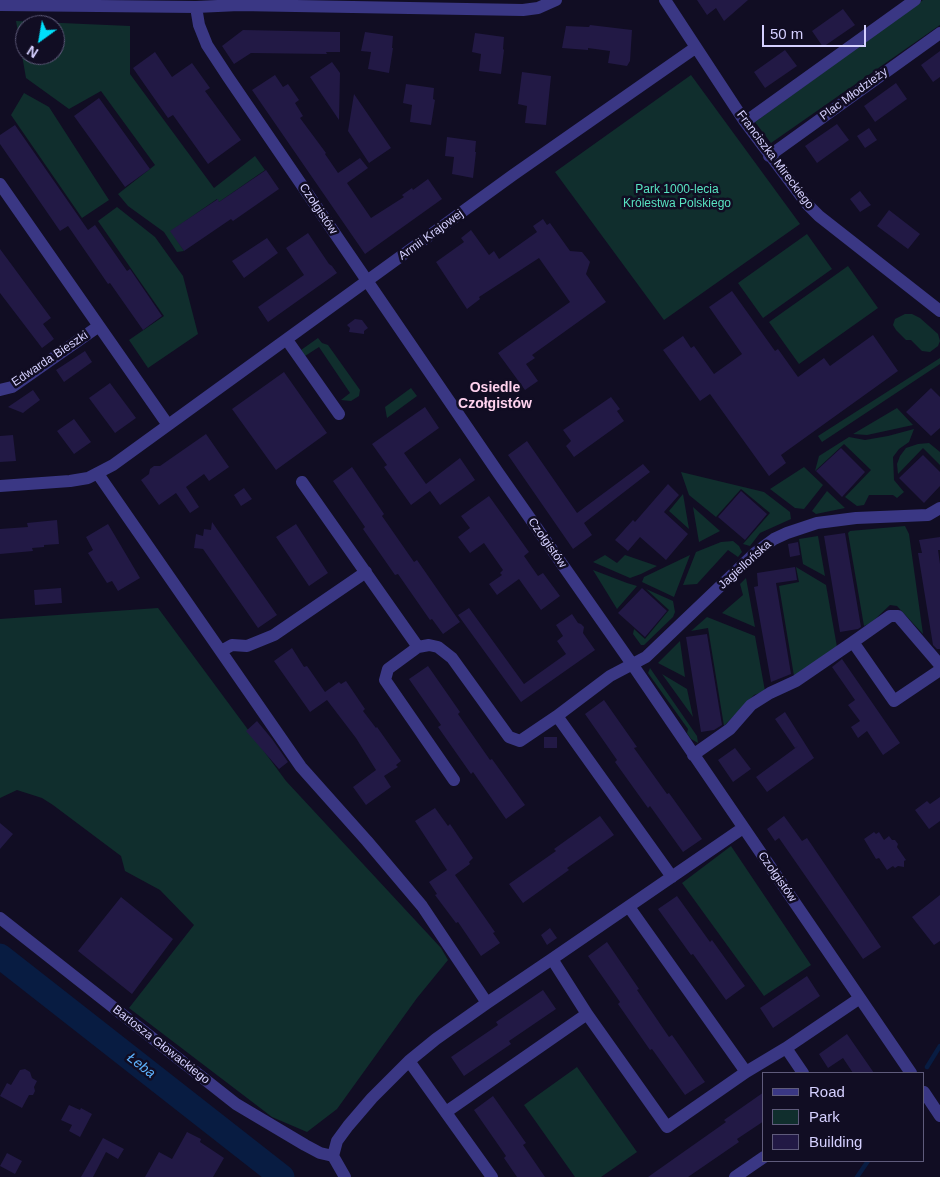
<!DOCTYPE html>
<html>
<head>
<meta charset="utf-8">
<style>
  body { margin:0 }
  #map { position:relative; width:940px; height:1177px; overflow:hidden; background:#110d23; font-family:Helvetica,sans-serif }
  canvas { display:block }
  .legend { position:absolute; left:762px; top:1072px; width:162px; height:90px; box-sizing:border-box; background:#110d23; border:1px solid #5f5b7b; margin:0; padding:6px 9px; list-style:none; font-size:15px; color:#d5d0ff }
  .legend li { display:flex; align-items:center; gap:10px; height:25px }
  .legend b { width:25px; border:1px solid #5f5b7b }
  .north { position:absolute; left:15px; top:15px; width:50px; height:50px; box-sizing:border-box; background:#110d23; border:1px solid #5f5b7b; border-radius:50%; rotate:212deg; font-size:14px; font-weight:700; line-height:20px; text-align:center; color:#d5d0ff }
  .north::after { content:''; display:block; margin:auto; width:18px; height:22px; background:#00dffb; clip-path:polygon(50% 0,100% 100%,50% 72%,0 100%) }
  .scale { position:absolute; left:762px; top:25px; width:104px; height:22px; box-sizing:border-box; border:2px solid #d5d0ff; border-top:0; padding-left:6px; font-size:15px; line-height:18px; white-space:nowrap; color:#d5d0ff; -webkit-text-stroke:4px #110d23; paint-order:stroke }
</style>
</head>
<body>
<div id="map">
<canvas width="940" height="1177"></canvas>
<ul class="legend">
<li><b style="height:6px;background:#3a3784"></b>Road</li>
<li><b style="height:14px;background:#102e2d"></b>Park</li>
<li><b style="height:14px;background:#221945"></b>Building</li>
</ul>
<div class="north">N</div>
<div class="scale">50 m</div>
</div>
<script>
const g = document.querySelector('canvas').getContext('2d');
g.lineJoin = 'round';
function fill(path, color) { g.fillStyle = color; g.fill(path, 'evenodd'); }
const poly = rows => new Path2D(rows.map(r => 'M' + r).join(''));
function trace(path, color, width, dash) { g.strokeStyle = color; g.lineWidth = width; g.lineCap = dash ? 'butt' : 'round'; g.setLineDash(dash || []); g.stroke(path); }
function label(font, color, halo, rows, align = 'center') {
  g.font = font + ' Helvetica,sans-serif'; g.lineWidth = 5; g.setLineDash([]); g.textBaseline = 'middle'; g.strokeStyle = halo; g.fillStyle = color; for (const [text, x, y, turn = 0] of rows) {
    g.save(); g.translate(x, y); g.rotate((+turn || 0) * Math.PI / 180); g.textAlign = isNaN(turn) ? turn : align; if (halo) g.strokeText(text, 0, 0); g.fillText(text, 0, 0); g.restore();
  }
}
fill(poly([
  [923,0,940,0,940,25,771,143,755,122],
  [16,21,130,26,130,74,214,188,255,156,265,170,219,202,217,199,171,231,184,251,177,252,164,232,128,206,118,194,155,165,101,91,69,109,26,78],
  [25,25,55,25,55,55,25,55],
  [691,75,800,224,664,320,555,172],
  [24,93,49,107,109,200,82,218,11,115],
  [117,207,155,237,183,276,198,334,148,368,129,340,164,316,98,221],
  [807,234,832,269,763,318,738,283],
  [848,266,878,308,799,364,769,322],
  [905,314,912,314,920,318,938,334,940,341,938,346,930,352,922,351,911,340,906,340,896,330,893,325,895,319],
  [318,338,322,343,328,345,360,390,359,396,351,401,341,400,350,393,319,347,305,356,301,350],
  [940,358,940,364,822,442,818,436],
  [411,388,417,396,387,418,385,407],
  [897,408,913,425,867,435,853,434],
  [914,429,909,442,899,449,893,457,894,480,904,492,897,498,893,495,869,495,864,505,857,506,845,497,871,470,844,444,815,471,819,456,849,437,865,440,888,436],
  [929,443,940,452,940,465,923,448,898,474,897,464,900,456,906,448,918,444],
  [804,467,823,485,804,509,795,508,770,489],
  [681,472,764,492,790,512,791,519,760,533,750,546,743,544,770,513,741,489,716,517,689,495],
  [827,491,845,508,816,514,812,511],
  [683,494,689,529,669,511],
  [693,507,720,531,699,542],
  [905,526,909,534,923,634,897,606,890,605,871,623,864,626,848,533,850,531],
  [818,536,825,576,803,564,799,539],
  [733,541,739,546,742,552,738,557,728,550,697,584,683,585,696,552,721,542],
  [605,555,617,563,625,555,657,566,641,574,630,578,593,562],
  [690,555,674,597,642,582,644,577],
  [796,567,826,585,837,647,794,676,779,586,799,582],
  [593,570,627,583,637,586,617,609],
  [746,578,755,627,722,613,743,595,740,584],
  [646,589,673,601,675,612,673,617,644,645,641,645,633,634,634,629,645,639,669,610],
  [158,608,286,781,441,948,448,960,417,998,337,1109,307,1132,272,1117,129,1008,194,925,160,890,125,871,121,856,53,805,42,798,17,790,0,798,0,619],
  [707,617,755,636,765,691,754,695,724,726,708,628,691,631],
  [680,641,685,677,658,663],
  [650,668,697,736,698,743,691,739,687,733,688,729,648,673],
  [662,674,687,689,693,717],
  [731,846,811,965,764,996,682,883],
  [577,1067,637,1152,601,1177,575,1177,524,1105]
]), '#102e2d');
trace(poly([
  [927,1067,940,1046],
  [857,1177,868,1161]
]), '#081c42', 4.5);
trace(poly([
  [0,956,282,1177]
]), '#081c42', 25);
fill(poly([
  [697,0,748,0,724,21,716,8,707,15],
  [843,9,855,25,823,47,812,31],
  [590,25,632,30,630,61,627,66,608,63,610,51,588,48,588,50,562,48,566,26,589,27],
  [243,30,340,32,340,52,326,52,327,54,251,53,234,64,222,46],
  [365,32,393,36,392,48,393,48,389,73,368,69,371,52,361,51],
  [475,33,504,37,503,49,504,50,501,74,479,71,481,54,472,52],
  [785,50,797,66,765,88,754,72],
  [940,51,940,77,933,82,921,65],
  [155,52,172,77,192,63,210,88,205,91,241,140,208,164,173,115,168,118,133,68],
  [332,62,340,73,339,120,310,77],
  [522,72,551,76,546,125,525,123,527,106,518,104],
  [275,75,283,87,288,84,299,100,295,103,303,116,300,118,326,153,325,154,338,173,360,158,368,168,347,183,371,218,404,197,402,195,412,188,413,190,428,179,442,199,365,254,252,90],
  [896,83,907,99,875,122,864,106],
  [406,84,434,88,433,99,435,100,431,125,410,122,412,105,403,103],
  [354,94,391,148,369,163,348,131],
  [99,98,150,169,125,187,74,116],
  [837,124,849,140,817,163,805,146],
  [15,125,88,230,95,225,127,271,130,269,162,316,143,330,110,283,108,284,68,226,60,231,0,144,0,135],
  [869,128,877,140,865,148,857,136],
  [447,137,476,141,475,152,476,152,473,178,452,174,454,157,445,156],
  [266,170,279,189,233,221,231,219,184,251,170,231,218,199,219,202],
  [860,191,871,205,860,212,850,199],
  [889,210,920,234,908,249,877,226],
  [543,219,547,225,550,223,570,251,582,252,590,262,586,274,606,302,532,355,535,358,526,364,538,381,525,390,498,353,570,302,539,258,479,297,480,299,467,309,436,262,464,242,461,238,471,230,489,255,494,251,499,259,537,232,533,226],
  [308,233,329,264,332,266,337,273,268,322,258,307,304,275,286,248],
  [267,238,278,253,244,278,232,261],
  [0,249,51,318,43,324,54,339,42,348,0,293],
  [732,291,775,351,778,349,798,377,824,358,830,366,873,335,898,371,781,455,786,463,769,476,710,394,700,401,663,350,683,336,691,348,694,346,714,374,742,354,709,307],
  [355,319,362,320,368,328,364,331,364,334,349,332,350,328,347,325],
  [85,351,92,362,64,382,56,370],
  [284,372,327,433,276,470,232,409],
  [110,383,136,418,115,433,89,398],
  [931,388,940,397,940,428,931,436,906,412],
  [33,390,40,400,28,409,23,413,8,407],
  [611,397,620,409,617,411,624,421,574,457,566,446,571,441,563,430],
  [425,407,439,428,404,453,426,484,460,458,475,480,440,505,430,491,411,505,384,467,387,465,372,444],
  [74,419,91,442,74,454,57,431],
  [206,434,229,467,209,481,204,474,186,487,199,507,190,513,176,493,159,505,141,480,149,474,150,469,154,466,160,466],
  [13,435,16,461,0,462,0,436],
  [527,441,577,513,643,464,650,472,584,523,592,535,573,549,508,455],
  [841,448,865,472,842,497,816,471],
  [923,455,940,472,940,486,924,503,899,478],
  [352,467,384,514,382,516,414,562,417,560,460,622,443,634,432,619,430,620,398,574,395,575,363,529,365,527,333,481],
  [668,484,679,495,664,512,688,534,666,560,640,537,628,551,615,540,633,520,635,522],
  [244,488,252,499,241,506,234,495],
  [741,491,767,514,745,540,718,517],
  [489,496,529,552,524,556,538,576,543,573,560,596,541,610,519,579,497,595,489,584,502,575,500,573,503,570,484,543,470,553,458,537,470,528,461,516],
  [57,520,59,544,44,545,44,547,32,548,33,551,0,554,0,529,28,527,27,523],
  [212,522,277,615,258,628,203,549,194,548,196,534,203,536,204,529,211,530],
  [108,524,140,578,118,591,112,581,107,583,88,553,93,550,86,537],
  [296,524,328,573,309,586,276,537],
  [845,533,861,627,858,629,840,632,824,536],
  [940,537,940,550,938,550,940,564,940,649,937,649,933,645,918,553,922,553,919,540],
  [798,542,800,555,790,557,788,544],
  [795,567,797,580,776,583,791,674,771,682,754,587,758,586,757,573],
  [61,588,62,603,35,605,34,590],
  [642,588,667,611,645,637,618,613],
  [469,608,524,684,566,654,557,641,563,636,556,625,572,614,578,623,581,624,584,627,583,633,595,650,521,702,458,615],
  [707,634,722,725,714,730,701,732,686,637],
  [292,648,304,667,307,666,325,692,339,682,341,684,346,681,365,709,363,711,376,728,377,727,401,761,396,765,398,767,384,776,391,787,366,805,353,787,376,770,356,738,327,700,310,712,274,661],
  [842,659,900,743,883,755,867,731,858,738,851,727,860,721,848,705,855,700,832,667],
  [428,666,460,712,458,714,490,760,492,759,525,805,506,819,473,772,471,774,438,727,441,725,409,679],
  [604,700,637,747,634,748,667,794,669,793,702,839,683,852,650,806,648,808,615,762,617,760,585,714],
  [785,712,814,758,767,792,756,777,798,746,795,748,775,719],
  [257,721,272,739,288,762,279,769,246,731],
  [544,737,557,737,557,748,544,748],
  [735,748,751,769,733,782,718,760],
  [940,797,940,821,929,829,915,810,927,801,930,804],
  [435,808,448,826,450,824,473,858,469,862,470,864,455,875,495,932,493,933,500,943,481,956,458,922,456,923,435,895,437,894,429,882,447,870,415,821],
  [600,816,614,835,567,868,569,870,523,903,509,884,556,851,554,849],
  [784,816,802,841,807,838,881,947,863,959,779,838,775,841,767,829],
  [0,823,13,834,0,849],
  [874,832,876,834,879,832,884,840,889,836,892,840,895,840,898,844,897,847,906,860,904,861,904,867,898,866,895,868,893,866,887,870,879,858,876,859,864,839],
  [940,895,940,941,934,945,912,917],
  [677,896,710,942,712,940,745,986,726,1000,693,954,691,955,658,909],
  [121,897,173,939,132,994,78,951],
  [550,928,557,938,547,945,541,935],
  [607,942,639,989,637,990,669,1037,672,1035,705,1082,685,1095,652,1049,650,1050,618,1004,620,1002,588,956],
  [807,976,820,996,773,1028,760,1008],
  [543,990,556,1009,509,1041,511,1044,464,1076,451,1057,498,1025,496,1022],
  [847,1034,874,1073,853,1073,843,1058,828,1068,819,1054],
  [25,1069,30,1072,32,1078,37,1081,34,1087,35,1091,33,1095,29,1095,22,1108,0,1096,7,1083,11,1085,20,1070],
  [764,1092,764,1121,737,1139,739,1142,688,1177,648,1177,726,1122,724,1120],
  [493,1096,526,1143,523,1145,545,1177,517,1177,504,1158,506,1156,474,1110],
  [69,1105,80,1110,81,1108,92,1114,80,1137,69,1131,72,1125,61,1120],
  [187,1132,201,1139,200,1142,224,1158,213,1177,145,1177,159,1152,172,1159],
  [103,1138,124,1149,118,1159,106,1152,93,1177,81,1177],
  [7,1153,22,1161,15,1174,0,1166]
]), '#221945');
trace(poly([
  [665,0,745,122,807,204,819,216,940,311],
  [0,5,196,7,239,5,523,10,538,8,556,0],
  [196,7,199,25,207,45,228,77,499,474,632,664,911,1073],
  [745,122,915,0],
  [769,156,940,33],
  [0,184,168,425],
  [287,340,339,414],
  [0,390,12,387,99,326],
  [98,474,301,767,367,841,422,906,487,1003],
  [302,482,418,647],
  [0,486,70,481,88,478,113,465,513,175,695,48],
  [221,651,232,645,247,646,274,635,366,572],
  [940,665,898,616,890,616,853,642,894,701,940,670],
  [557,716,610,676,646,657,755,553,774,539,787,533,817,523,856,518,928,515,940,508],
  [693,755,730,729,751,705,770,693,796,681,853,642],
  [454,780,385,680,388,669,418,647,429,645,438,647,452,658,509,737,520,741,557,716,672,877],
  [743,828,552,959,587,1014,667,1127,746,1072,786,1048,803,1073],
  [629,907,746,1072],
  [0,918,236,1104,305,1145,320,1153,333,1156,345,1177],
  [786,1048,860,998],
  [409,1061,436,1039,487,1003,552,959],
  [924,1092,940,1116],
  [446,1112,587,1014],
  [333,1156,337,1141,348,1126,372,1098,409,1061,492,1177],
  [735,1177,764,1157]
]), '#3a3784', 12);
label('12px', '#d5d0ff', '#110d23', [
  ["Plac Młodzieży",854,94,-36],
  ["Franciszka Mireckiego",775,160,53],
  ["Czołgistów",318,209,56],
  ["Armii Krajowej",431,235,-36],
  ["Edwarda Bieszki",50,359,-34],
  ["Czołgistów",547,543,55],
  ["Jagiellońska",745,565,-42],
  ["Czołgistów",777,877,55],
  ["Bartosza Głowackiego",161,1045,38]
]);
label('12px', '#58e3c1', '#110d23', [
  ["Park 1000-lecia",677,190],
  ["Królestwa Polskiego",677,204]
]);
label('bold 14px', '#ffd2ee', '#110d23', [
  ["Osiedle",495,388],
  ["Czołgistów",495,404]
]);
label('italic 14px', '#5eb3ff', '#110d23', [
  ["Łeba",141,1066,38]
]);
</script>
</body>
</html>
